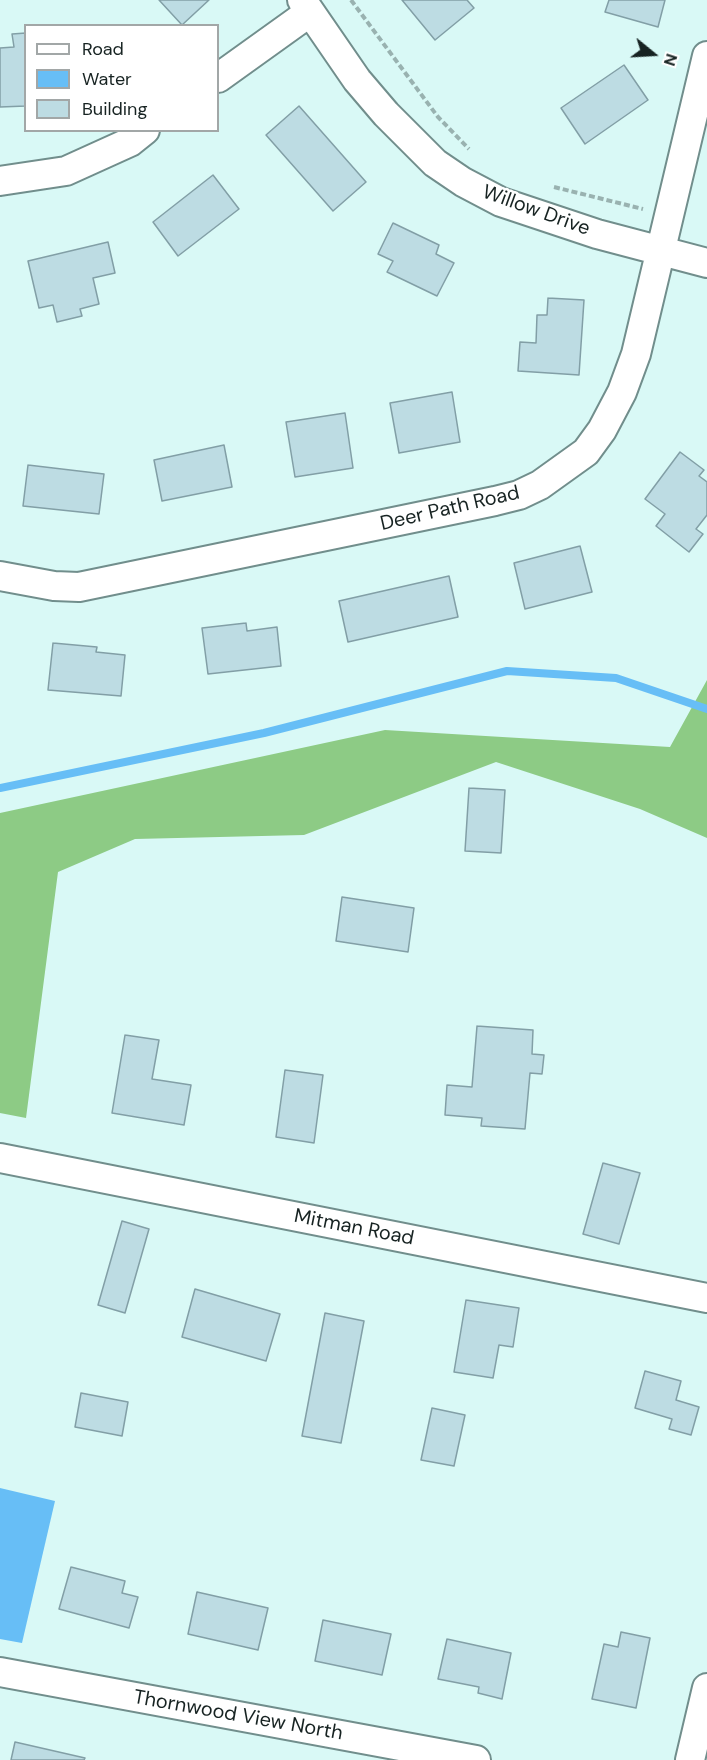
<!DOCTYPE html>
<html>
<head>
<meta charset="utf-8">
<style>
  body { margin:0 }
  #map { position:relative; width:707px; height:1760px; overflow:hidden; background:#d9f9f6; font-family:"DM Sans",sans-serif }
  canvas { display:block }
  .legend { position:absolute; left:24px; top:24px; width:195px; height:108px; box-sizing:border-box; background:#fff; border:2px solid #a2a7a7; margin:0; padding:8px 10px; list-style:none; font-size:18px; color:#172322 }
  .legend li { display:flex; align-items:center; gap:12px; height:30px }
  .legend b { width:30px; border:2px solid #a2a7a7 }
  .north { position:absolute; left:623px; top:24px; width:60px; height:60px; -webkit-text-stroke:4px #fff; paint-order:stroke; rotate:108deg; font-size:16px; font-weight:700; line-height:24px; text-align:center; color:#172322 }
  .north::after { content:''; display:block; margin:auto; width:21px; height:27px; background:#172322; clip-path:polygon(50% 0,100% 100%,50% 72%,0 100%) }
</style>
</head>
<body>
<div id="map">
<canvas width="707" height="1760"></canvas>
<ul class="legend">
<li><b style="height:8px;background:#fff"></b>Road</li>
<li><b style="height:16px;background:#67bef6"></b>Water</li>
<li><b style="height:16px;background:#bddce3"></b>Building</li>
</ul>
<div class="north">N</div>
</div>
<script>
const g = document.querySelector('canvas').getContext('2d');
g.lineJoin = 'round';
function fill(path, color) { g.fillStyle = color; g.fill(path, 'evenodd'); }
const poly = rows => new Path2D(rows.map(r => 'M' + r).join(''));
function trace(path, color, width, dash) { g.strokeStyle = color; g.lineWidth = width; g.lineCap = dash ? 'butt' : 'round'; g.setLineDash(dash || []); g.stroke(path); }
function label(font, color, halo, rows, align = 'center') {
  g.font = font + ' "DM Sans",sans-serif'; g.lineWidth = 5; g.setLineDash([]); g.textBaseline = 'middle'; g.strokeStyle = halo; g.fillStyle = color; for (const [text, x, y, turn = 0] of rows) {
    g.save(); g.translate(x, y); g.rotate((+turn || 0) * Math.PI / 180); g.textAlign = isNaN(turn) ? turn : align; if (halo) g.strokeText(text, 0, 0); g.fillText(text, 0, 0); g.restore();
  }
}
fill(poly([
  [707,680,707,838,640,809,496,762,304,835,135,839,58,872,26,1118,0,1113,0,813,385,730,670,747]
]), '#8dcb85');
fill(poly([
  [0,1488,55,1501,22,1643,0,1639]
]), '#67bef6');
trace(poly([
  [0,788,264,733,507,671,616,678,707,709]
]), '#67bef6', 8);
const building = poly([
  [159,0,209,0,182,25,159,0],
  [402,0,467,0,474,8,435,40,402,0],
  [609,0,665,0,658,27,605,12,609,0],
  [26,33,26,106,0,107,0,48,14,47,12,34,26,33],
  [624,65,648,100,585,144,561,108,624,65],
  [299,106,366,182,333,211,266,135,299,106],
  [213,175,239,209,178,256,153,222,213,175],
  [393,223,439,245,436,254,454,263,437,296,387,272,393,261,378,254,393,223],
  [108,242,115,273,93,278,99,304,80,309,82,316,57,322,53,305,39,308,28,261,108,242],
  [548,298,584,300,579,375,518,371,520,342,536,343,537,315,547,315,548,298],
  [452,392,460,442,399,453,390,403,452,392],
  [345,413,353,468,295,477,286,422,345,413],
  [224,445,232,487,162,501,154,460,224,445],
  [680,452,704,470,699,476,707,482,707,515,696,529,703,534,689,552,656,526,665,514,645,499,680,452],
  [28,465,104,474,99,514,23,506,28,465],
  [580,546,592,592,525,609,514,563,580,546],
  [449,576,458,617,348,642,339,601,449,576],
  [246,623,247,631,277,627,281,666,208,674,202,628,246,623],
  [53,643,97,647,96,652,125,655,121,696,48,690,53,643],
  [469,788,505,790,501,853,465,851,469,788],
  [342,897,414,908,408,952,336,941,342,897],
  [477,1026,533,1030,532,1054,544,1055,542,1074,530,1073,525,1129,481,1126,482,1118,445,1115,447,1085,472,1087,477,1026],
  [125,1035,159,1040,152,1079,191,1085,184,1125,112,1113,125,1035],
  [285,1070,323,1075,314,1143,276,1137,285,1070],
  [603,1163,640,1173,619,1244,583,1234,603,1163],
  [122,1221,149,1229,125,1313,98,1305,122,1221],
  [195,1289,280,1314,266,1361,182,1337,195,1289],
  [466,1300,519,1308,513,1347,499,1345,493,1378,454,1372,466,1300],
  [325,1313,364,1321,341,1443,302,1436,325,1313],
  [645,1371,681,1381,676,1400,699,1407,691,1435,669,1429,672,1419,635,1408,645,1371],
  [81,1393,128,1402,122,1436,75,1427,81,1393],
  [432,1408,465,1415,454,1466,421,1460,432,1408],
  [71,1567,125,1581,122,1593,138,1597,129,1628,59,1609,71,1567],
  [197,1592,268,1608,258,1650,188,1634,197,1592],
  [323,1620,391,1634,382,1675,315,1661,323,1620],
  [621,1632,650,1638,636,1708,592,1699,604,1644,618,1647,621,1632],
  [447,1639,511,1653,502,1699,478,1693,479,1687,438,1679,447,1639],
  [15,1742,85,1758,84,1760,11,1760,15,1742]
]);
fill(building, '#bddce3');
trace(building, '#829fa6', 1.5);
const street = poly([
  [302,0,357,80,386,114,435,163,463,182,501,202,597,234,707,263],
  [218,78,310,12],
  [0,181,66,171,130,142,145,130],
  [0,576,54,586,79,587,495,501,519,495,540,485,586,452,602,430,622,392,636,354,707,56],
  [0,1158,707,1298],
  [0,1672,476,1760],
  [690,1760,707,1688]
]);
trace(street, '#718e8c', 32);
trace(poly([
  [351,0,438,117,469,149],
  [554,187,643,209]
]), '#99b2b0', 4, [6, 3]);
trace(street, '#fff', 28);
label('20px', '#172322', '#fff', [
  ["Willow Drive",536,211,20],
  ["Deer Path Road",450,509,-13],
  ["Mitman Road",354,1228,11],
  ["Thornwood View North",238,1716,10]
]);
</script>
</body>
</html>
